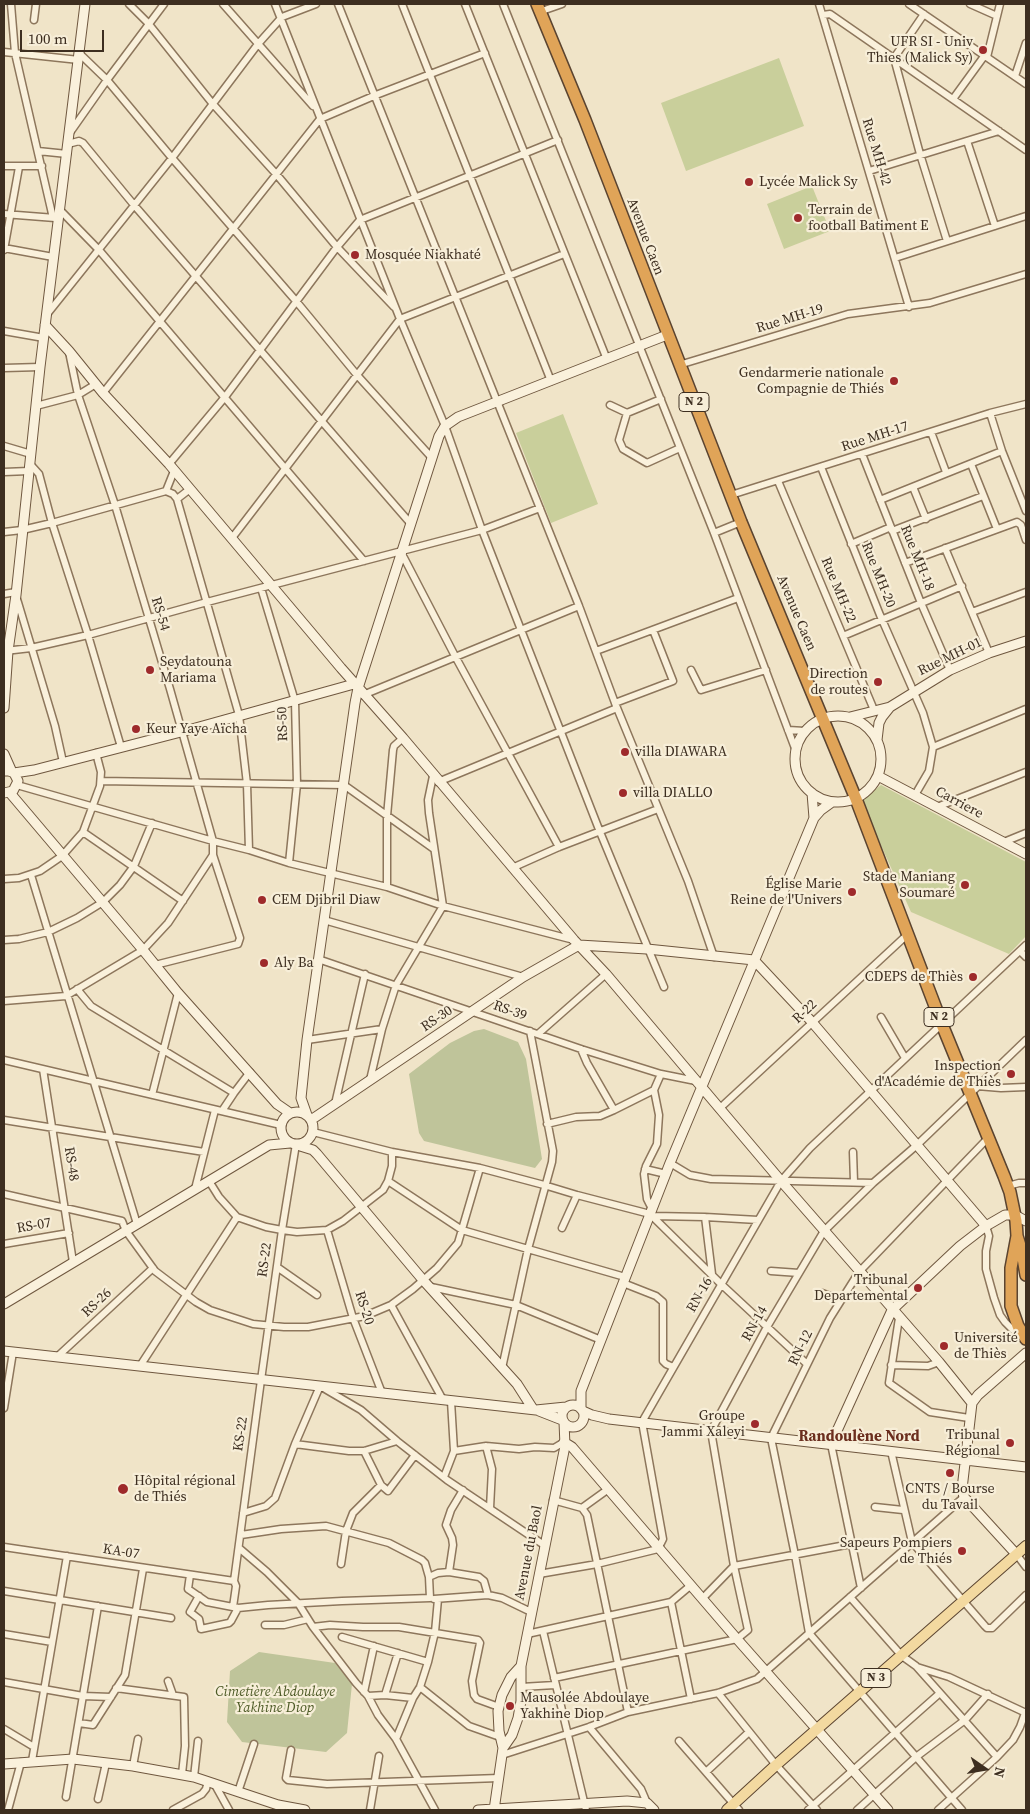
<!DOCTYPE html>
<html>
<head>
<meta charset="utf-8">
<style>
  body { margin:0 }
  #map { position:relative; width:1030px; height:1814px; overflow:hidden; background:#f0e4c8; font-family:"Source Serif 4",serif }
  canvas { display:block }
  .frame { position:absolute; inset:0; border:5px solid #3d2e20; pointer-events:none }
  .north { position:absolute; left:960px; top:1744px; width:50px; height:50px; -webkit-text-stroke:4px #f7eed8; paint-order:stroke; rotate:103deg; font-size:14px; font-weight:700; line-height:20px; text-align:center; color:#3d2e20 }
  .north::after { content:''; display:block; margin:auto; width:18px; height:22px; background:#3d2e20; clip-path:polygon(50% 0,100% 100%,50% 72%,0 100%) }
  .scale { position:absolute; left:20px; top:30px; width:84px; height:22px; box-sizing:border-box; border:2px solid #3d2e20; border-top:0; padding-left:6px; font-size:15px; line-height:18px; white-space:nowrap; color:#3d2e20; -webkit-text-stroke:4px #f7eed8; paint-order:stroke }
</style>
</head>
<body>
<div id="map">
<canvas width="1030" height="1814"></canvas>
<div class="frame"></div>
<div class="north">N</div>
<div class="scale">100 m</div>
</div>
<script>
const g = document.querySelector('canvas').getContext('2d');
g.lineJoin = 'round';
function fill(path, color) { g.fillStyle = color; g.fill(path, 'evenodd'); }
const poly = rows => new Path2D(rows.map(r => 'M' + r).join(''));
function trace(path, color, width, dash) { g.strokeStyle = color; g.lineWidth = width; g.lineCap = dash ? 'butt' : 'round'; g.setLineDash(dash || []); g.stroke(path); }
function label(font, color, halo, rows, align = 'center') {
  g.font = font + ' "Source Serif 4",serif'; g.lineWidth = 4.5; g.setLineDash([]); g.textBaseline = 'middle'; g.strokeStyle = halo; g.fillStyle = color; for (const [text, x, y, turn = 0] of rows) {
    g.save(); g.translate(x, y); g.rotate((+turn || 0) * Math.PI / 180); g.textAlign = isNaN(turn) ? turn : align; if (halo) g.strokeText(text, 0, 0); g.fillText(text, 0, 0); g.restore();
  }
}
fill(poly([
  [779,58,804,126,686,171,661,103],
  [812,186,830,231,784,249,767,204],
  [563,414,598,504,551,523,516,433],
  [881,785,1026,862,1026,936,1009,954,911,912,861,801]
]), '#c9cf9b');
fill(poly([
  [484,1029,518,1042,526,1059,542,1159,535,1168,424,1141,419,1133,409,1074,450,1043,474,1031],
  [259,1652,335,1663,352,1684,347,1733,326,1752,242,1742,227,1722,230,1671]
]), '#bfc49a');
const street = poly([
  [11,4,15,53,53,218],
  [129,4,148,23,212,103,277,175,337,247,394,307],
  [223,4,313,106],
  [275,4,400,319,445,426,482,530,600,832,664,987],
  [338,4,579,606,615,703,688,881,714,957],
  [402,4,551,381],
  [465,4,606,357],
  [503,4,714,533,796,751],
  [819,4,909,307],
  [909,4,1026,84],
  [970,4,997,16],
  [539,12,562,4],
  [924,14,894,58,920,154,947,241],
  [823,15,830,14,1026,150],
  [34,20,36,4],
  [4,52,79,60],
  [80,54,107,80,172,158,296,301,357,375,432,458],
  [987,57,1000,4],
  [1015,76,1026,43],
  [953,99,985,55],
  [69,134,107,80,164,4],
  [967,141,995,226],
  [68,144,79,141,83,143,134,205,411,524],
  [38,151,67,154],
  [4,166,42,166],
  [869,171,999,131],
  [60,210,99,250,364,561],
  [4,214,55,218],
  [4,248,53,257],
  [4,250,19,167],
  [895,258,1026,216],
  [48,313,172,158,258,44,282,17,316,4],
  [4,331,44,338],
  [69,352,78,395,115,505,170,689,213,841,213,855,240,938,238,944,155,965],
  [679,365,848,314,930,303,1026,274],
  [4,368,40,367],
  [103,393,320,119,376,95,485,53],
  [610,405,627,413,661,399],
  [36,406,78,395,96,384],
  [627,413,619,440,623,449,647,463,680,448],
  [990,413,1002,451,1026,511],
  [931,432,946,472],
  [4,446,31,454],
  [862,454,921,603,950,670],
  [30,464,39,474,52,523,88,635,121,747],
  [169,464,225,397,337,247,360,220,558,140],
  [971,464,997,529],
  [821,467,880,615,923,713,933,747,929,771,915,795],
  [4,472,29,471],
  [778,481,874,710],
  [913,487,926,519],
  [166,491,174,471],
  [731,495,990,413,1026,404],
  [177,499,239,715,247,784,249,850],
  [880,500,1002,451],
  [892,531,983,496],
  [4,532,22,530,52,523,166,491,173,494,177,499,190,489],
  [714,533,741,522],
  [232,538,400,319,564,254],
  [851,544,891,527],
  [945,548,989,653],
  [402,554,455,656,559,847],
  [905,563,1017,522,1021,525,1026,540],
  [261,588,295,701,297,784,289,863],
  [4,594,16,592],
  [17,599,55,726,63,762],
  [972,612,1026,592],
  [843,636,962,586],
  [5,651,31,648,88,635,207,602,482,530,540,508],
  [596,651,738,598],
  [691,670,701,690,766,670],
  [363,695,579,606],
  [615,703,673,681,653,630],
  [788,730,805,731],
  [933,747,1026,709],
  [101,781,344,785,434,849],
  [438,782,617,708],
  [17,785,213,841,249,850,289,863,387,887,443,906,574,940],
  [937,807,1026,772],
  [83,832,183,901],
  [1004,842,1026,833],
  [512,868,559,847,658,809],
  [31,875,137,1224],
  [4,879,19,878,40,871,62,856,83,832,100,786,101,772,96,753],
  [387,887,387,816,393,750,394,746,403,738],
  [324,920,523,977],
  [4,940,19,939,48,932,77,918,103,902,120,885,134,866,152,823],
  [1020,951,1026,957],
  [318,959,581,1049,661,1074,696,1081],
  [77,989,91,1006,234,1093],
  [4,1001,66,996,143,950,168,923,213,855],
  [881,1017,905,1058],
  [538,1034,606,974],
  [307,1040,382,1029],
  [581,1049,587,1063,614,1110],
  [4,1060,281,1125],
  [43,1069,73,1262],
  [370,1080,382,1029,396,985,443,906,429,813,428,800,433,776],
  [977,1086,1001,1088,1026,1087],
  [152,1095,178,993],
  [335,1104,365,974],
  [719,1109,908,934],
  [222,1111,234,1093,250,1072],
  [4,1120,204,1152],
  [547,1124,576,1117,600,1116,614,1110,654,1090,661,1074],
  [313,1132,392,1152,480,1168,544,1185,577,1195,650,1214,721,1284,807,1364],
  [853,1152,854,1182],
  [670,1163,690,1175,711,1179,873,1183],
  [645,1169,666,1174],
  [209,1181,219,1197,237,1217,266,1227,282,1230,297,1232,327,1230,343,1221,383,1190,388,1181,392,1166,392,1152],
  [388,1181,462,1230,625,1277],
  [1008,1186,1019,1183,1026,1183],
  [195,1189,215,1110],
  [4,1194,122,1221,126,1231,155,1271,196,1302,210,1310,253,1324,284,1327,308,1327,365,1316,391,1305,413,1289,437,1268,458,1243,480,1168],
  [652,1209,647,1199,644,1174,646,1166,657,1144,659,1115,654,1090],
  [653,1216,705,1217,758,1220],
  [705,1217,712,1274],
  [986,1226,989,1236,986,1251,986,1269,994,1298,1000,1315,1005,1322,1015,1332,1023,1337],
  [562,1228,577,1195],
  [327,1230,353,1318,382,1393],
  [4,1244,69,1233],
  [277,1267,317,1295],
  [771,1271,799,1273],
  [623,1283,656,1296,663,1302,663,1361,666,1364,673,1367],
  [431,1287,516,1305,601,1340],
  [822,1293,830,1296,843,1297],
  [391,1305,443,1400],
  [899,1318,889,1383,930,1412,969,1418],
  [58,1356,153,1268],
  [891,1365,928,1366,939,1362],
  [140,1366,237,1217],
  [502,1368,528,1249,552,1162,553,1151,530,1031],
  [451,1401,454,1451],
  [4,1408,13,1352],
  [295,1444,349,1451,364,1451,397,1441],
  [831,1444,861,1588],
  [486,1446,492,1469,490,1508],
  [364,1451,381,1485,388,1491,415,1455],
  [891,1451,912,1542,985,1626,987,1628,992,1628,1026,1595],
  [444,1477,454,1451,486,1446,519,1449,535,1447,554,1448,564,1442],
  [553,1500,582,1508,587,1515,628,1712],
  [875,1507,903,1510],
  [582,1508,607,1490],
  [243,1513,266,1506,275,1498,295,1444,320,1386,361,1410,397,1441,447,1480,544,1545],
  [4,1547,234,1581],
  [239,1548,267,1572,298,1603,313,1627,356,1683,368,1696,378,1715,396,1739,435,1810],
  [1017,1555,1026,1567],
  [341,1564,346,1531,353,1513,381,1485],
  [449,1572,453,1545,452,1538,446,1525,451,1510,463,1490],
  [539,1574,597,1564,658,1549,663,1539,642,1422,781,1181,810,1148,1026,945],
  [190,1575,188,1589,207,1602,238,1608,268,1605,342,1601,430,1598,429,1577,425,1563,422,1560,389,1543,326,1526,281,1529,241,1535],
  [429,1577,438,1573,449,1572,479,1577,484,1581,488,1595],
  [4,1591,171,1618],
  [199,1596,190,1612,199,1619,201,1629,229,1623,231,1621,238,1608],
  [850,1597,902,1656,916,1666,997,1757],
  [434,1599,488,1595,502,1598,531,1612],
  [702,1599,734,1566,851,1544],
  [671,1602,691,1699],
  [233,1607,236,1586,234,1581,261,1380,282,1230,296,1144],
  [265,1625,284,1625,308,1619],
  [313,1627,330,1625,363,1627,399,1627,478,1640,480,1643,472,1681,474,1695,477,1699,499,1707],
  [543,1631,586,1810],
  [4,1634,52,1642],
  [527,1634,671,1602,690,1586],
  [342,1637,428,1662],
  [917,1667,949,1677,1026,1713],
  [554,1678,737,1639,748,1630,734,1566,711,1431,767,1327,824,1231,873,1183,917,1145,1026,1040],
  [168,1681,173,1695],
  [4,1682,83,1696,111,1697],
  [420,1687,469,1726,500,1737],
  [521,1687,555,1685],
  [116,1688,184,1697,185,1746,182,1774],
  [364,1692,374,1646],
  [718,1693,776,1765,817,1810],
  [385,1695,413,1698],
  [368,1696,385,1695,398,1653],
  [79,1723,93,1725,125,1675,143,1569],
  [589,1727,641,1789,647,1803],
  [4,1729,34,1747],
  [396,1739,413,1698,420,1687,428,1662,435,1632,438,1599],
  [679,1741,739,1810],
  [291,1750,286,1778,288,1780,327,1784,499,1778],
  [502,1755,589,1727,628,1712,718,1693,757,1679,964,1497],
  [32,1761,67,1556],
  [133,1766,138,1739],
  [706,1772,749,1732],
  [194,1777,198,1741],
  [214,1783,229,1810],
  [238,1792,254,1744],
  [66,1797,98,1606],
  [98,1799,106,1763],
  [8,1810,21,1762],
  [173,1810,202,1794,206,1789,208,1781],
  [370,1810,379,1756],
  [808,1810,940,1693],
  [857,1810,916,1757,965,1720,988,1694],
  [938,1810,997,1757,1013,1740,1020,1727,1025,1713],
  [962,1810,809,1633,795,1555,771,1438,830,1318,859,1272,989,1137]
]);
const secondary = poly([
  [45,325,69,351,103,393,169,464,341,668,403,738,574,940,606,974,781,1181,939,1362,972,1403],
  [4,708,8,651,16,595,40,367,85,4],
  '795 759a43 43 0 1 1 86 0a43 43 0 1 1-86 0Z',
  [850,717,890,707],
  [877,740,879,723,882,717,890,707,950,670,989,653,1026,641],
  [4,754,12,772],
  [4,771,9,771,14,773,18,781,13,791,4,793],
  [14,773,34,770,181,732,354,684],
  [878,776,1026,854],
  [10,793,143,950,178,993,277,1104,290,1113],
  [812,793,814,818],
  '281 1128a16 16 0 1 1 32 0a16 16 0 1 1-32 0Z',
  [307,1115,301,1098,307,1040,355,703,358,688,439,436,445,426,458,417,667,335],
  [311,1120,523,977,579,945,647,949,754,960,812,1022,986,1226],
  [297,1145,313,1150,317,1154,423,1280,517,1384,533,1409],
  [4,1304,269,1145,290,1143],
  [4,1351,536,1410,566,1407],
  '562 1416a11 11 0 1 1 22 0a11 11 0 1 1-22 0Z',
  [581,1409,581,1391,670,1163,814,818,821,810,832,802],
  [539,1411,562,1420],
  [583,1411,592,1415,609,1419,1026,1467],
  [564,1442,572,1447,737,1639,888,1810],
  [831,1444,892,1310,960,1246,986,1226,1005,1215,1015,1215,1026,1221],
  [1017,1555,964,1497,962,1489,972,1403,978,1395,1026,1353],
  [503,1748,512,1735,518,1718,521,1701,521,1666,565,1446,564,1422],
  [4,1764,73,1759,133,1766,194,1777,278,1805,305,1810],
  [478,1810,627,1801,647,1803,654,1810],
  [494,1810,503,1748,499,1731,498,1711,502,1695,511,1677,521,1666]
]);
const primary = poly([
  [727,1810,776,1765,1026,1546]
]);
const highway = poly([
  [537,4,585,120,741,522,856,799,943,1027,1004,1176,1010,1192,1016,1221,1017,1236,1022,1252,1026,1275],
  [1017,1236,1011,1268,1011,1306,1018,1326,1026,1339]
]);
trace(street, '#8d765c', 9);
trace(secondary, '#6f573f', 11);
trace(primary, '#5b4430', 12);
trace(highway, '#5b4430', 14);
trace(street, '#faf1dc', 6);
trace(secondary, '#faf1dc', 9);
trace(primary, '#f3d9a0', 10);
trace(highway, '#e0a458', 11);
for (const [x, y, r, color] of [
  [983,50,5,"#9e2a2b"],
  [749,182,5,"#9e2a2b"],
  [798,218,5,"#9e2a2b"],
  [355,255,5,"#9e2a2b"],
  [894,381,5,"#9e2a2b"],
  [150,670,5,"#9e2a2b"],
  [878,682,5,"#9e2a2b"],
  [136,729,5,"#9e2a2b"],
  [625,752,5,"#9e2a2b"],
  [623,793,5,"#9e2a2b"],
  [965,885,5,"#9e2a2b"],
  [852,892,5,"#9e2a2b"],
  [262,900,5,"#9e2a2b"],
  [264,963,5,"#9e2a2b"],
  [973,977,5,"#9e2a2b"],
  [1011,1074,5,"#9e2a2b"],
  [918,1288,5,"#9e2a2b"],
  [944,1346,5,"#9e2a2b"],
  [755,1424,5,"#9e2a2b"],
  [1010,1443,5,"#9e2a2b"],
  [950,1473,5,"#9e2a2b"],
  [123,1489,6,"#9e2a2b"],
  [962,1551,5,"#9e2a2b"],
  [510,1706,5,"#9e2a2b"]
]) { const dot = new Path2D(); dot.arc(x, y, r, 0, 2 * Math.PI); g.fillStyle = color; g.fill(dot); trace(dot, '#f7eed8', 2); }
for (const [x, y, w] of [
  [694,402,30],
  [939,1017,30],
  [876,1678,30]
]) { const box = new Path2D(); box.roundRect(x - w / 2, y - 9.5, w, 19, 4); g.fillStyle = '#f7eed8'; g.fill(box); trace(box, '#3d2e20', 1); }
label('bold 12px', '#3d2e20', null, [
  ["N 2",694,402],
  ["N 2",939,1017],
  ["N 3",876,1678]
]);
label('14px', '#3d2e20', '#f7eed8', [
  ["UFR SI - Univ",973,42,"right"],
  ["Thies (Malick Sy)",973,58,"right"],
  ["Lycée Malick Sy",759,182],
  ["Terrain de",808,210],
  ["football Batiment E",808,226],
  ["Mosquée Niakhaté",365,255],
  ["Gendarmerie nationale",884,373,"right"],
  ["Compagnie de Thiés",884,389,"right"],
  ["Seydatouna",160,662],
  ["Mariama",160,678],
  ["Direction",868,674,"right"],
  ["de routes",868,690,"right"],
  ["Keur Yaye Aïcha",146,729],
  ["villa DIAWARA",635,752],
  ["villa DIALLO",633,793],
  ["Stade Maniang",955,877,"right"],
  ["Soumaré",955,893,"right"],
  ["Église Marie",842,884,"right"],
  ["Reine de l'Univers",842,900,"right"],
  ["CEM Djibril Diaw",272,900],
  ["Aly Ba",274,963],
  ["CDEPS de Thiès",963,977,"right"],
  ["Inspection",1001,1066,"right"],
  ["d'Académie de Thiès",1001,1082,"right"],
  ["Tribunal",908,1280,"right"],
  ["Departemental",908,1296,"right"],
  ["Université",954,1338],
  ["de Thiès",954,1354],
  ["Groupe",745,1416,"right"],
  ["Jammi Xaleyi",745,1432,"right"],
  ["Tribunal",1000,1435,"right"],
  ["Régional",1000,1451,"right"],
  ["Hôpital régional",134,1481],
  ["de Thiés",134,1497],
  ["CNTS / Bourse",950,1489,"center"],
  ["du Tavail",950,1505,"center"],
  ["Sapeurs Pompiers",952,1543,"right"],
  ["de Thiés",952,1559,"right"],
  ["Mausolée Abdoulaye",520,1698],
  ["Yakhine Diop",520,1714]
], 'left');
label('14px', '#3d2e20', '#f7eed8', [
  ["Rue MH-42",876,152,73],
  ["Avenue Caen",645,237,69],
  ["Rue MH-19",790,319,-17],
  ["Rue MH-17",875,437,-18],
  ["Rue MH-18",917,558,68],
  ["Rue MH-20",878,575,68],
  ["Rue MH-22",838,590,67],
  ["Avenue Caen",796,613,67],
  ["RS-54",160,614,73],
  ["Rue MH-01",950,657,-26],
  ["RS-50",283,724,-92],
  ["Carriere",959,803,28],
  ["RS-39",510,1011,19],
  ["R-22",805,1012,-43],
  ["RS-30",437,1019,-34],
  ["RS-48",71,1164,81],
  ["RS-07",34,1226,-10],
  ["RS-22",265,1260,-82],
  ["RN-16",700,1295,-60],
  ["RS-26",97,1303,-43],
  ["RS-20",364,1308,72],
  ["RN-14",755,1324,-61],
  ["RN-12",801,1348,-64],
  ["KS-22",241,1434,-82],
  ["KA-07",121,1552,9],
  ["Avenue du Baol",529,1553,-79]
]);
label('italic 14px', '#4d5a26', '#f7eed8', [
  ["Cimetière Abdoulaye",275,1692],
  ["Yakhine Diop",275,1708]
]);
label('bold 15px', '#6b2e1e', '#f7eed8', [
  ["Randoulène Nord",859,1437]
]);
</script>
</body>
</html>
